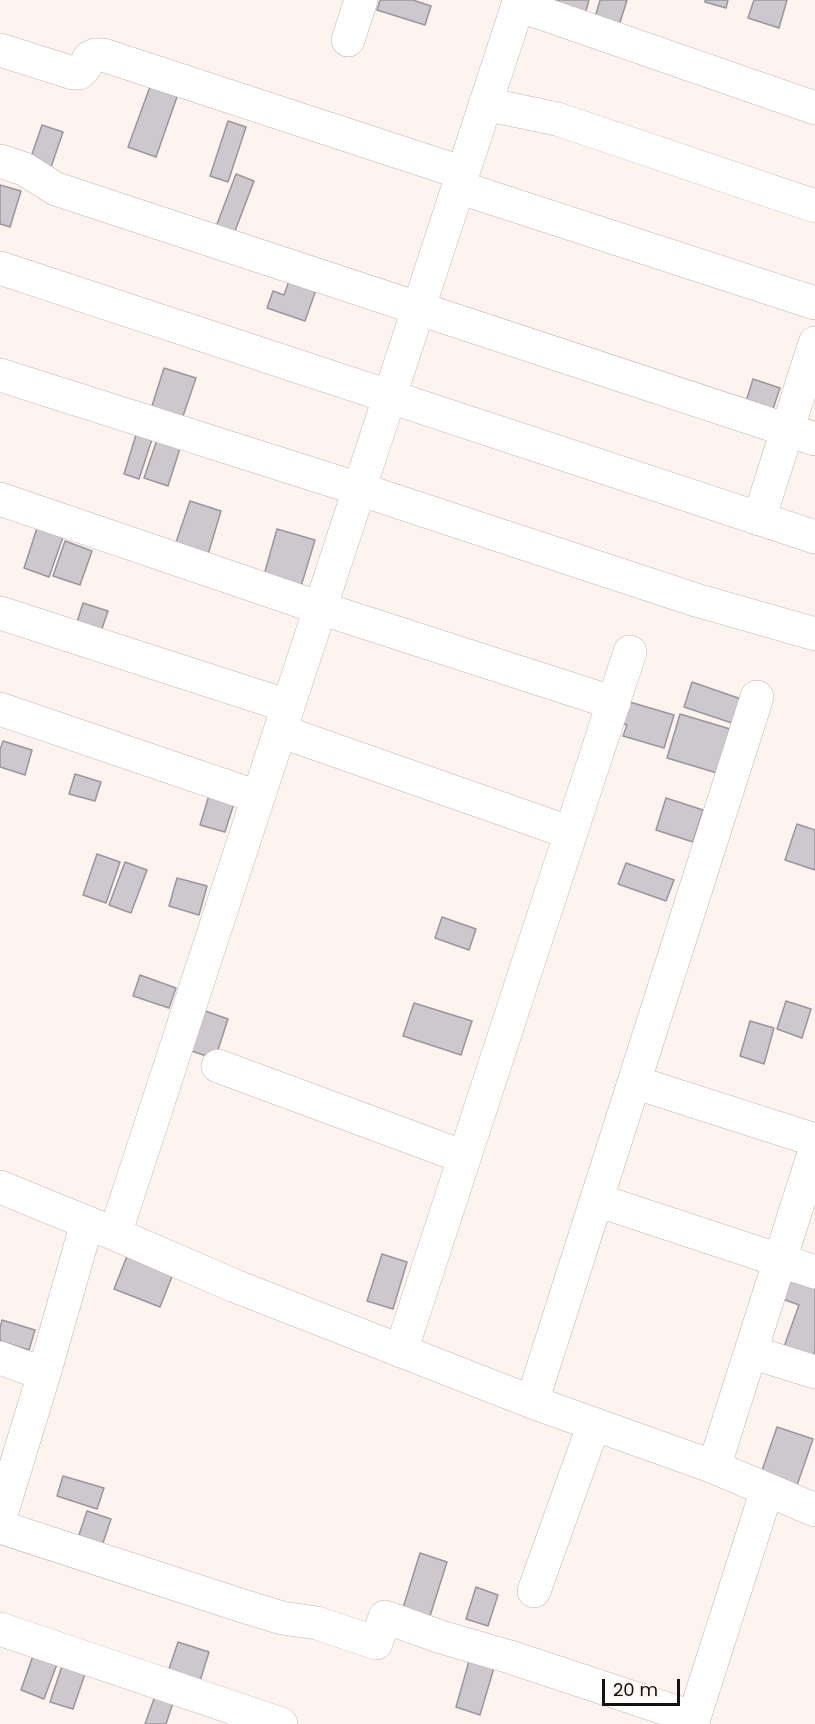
<!DOCTYPE html>
<html>
<head>
<meta charset="utf-8">
<style>
  body { margin:0 }
  #map { position:relative; width:815px; height:1724px; overflow:hidden; background:#fdf4f0; font-family:Poppins,sans-serif }
  canvas { display:block }
  .scale { position:absolute; left:602px; top:1679px; width:78px; height:27px; box-sizing:border-box; border:3px solid #151110; border-top:0; padding-left:8px; font-size:18px; line-height:21px; white-space:nowrap; color:#151110; -webkit-text-stroke:4px #fdf4f0; paint-order:stroke }
</style>
</head>
<body>
<div id="map">
<canvas width="815" height="1724"></canvas>
<div class="scale">20 m</div>
</div>
<script>
const g = document.querySelector('canvas').getContext('2d');
g.lineJoin = 'round';
function fill(path, color) { g.fillStyle = color; g.fill(path, 'evenodd'); }
const poly = rows => new Path2D(rows.map(r => 'M' + r).join(''));
function trace(path, color, width, dash) { g.strokeStyle = color; g.lineWidth = width; g.lineCap = dash ? 'butt' : 'round'; g.setLineDash(dash || []); g.stroke(path); }
const building = poly([
  [380,0,413,0,431,6,425,25,377,10,380,0],
  [525,0,589,0,584,18,525,0],
  [600,0,627,0,617,32,593,25,600,0],
  [705,0,728,0,726,8,705,2,705,0],
  [754,0,787,0,779,28,748,18,754,0],
  [151,84,178,94,156,157,128,147,151,84],
  [228,121,246,127,228,182,210,176,228,121],
  [42,125,63,132,49,173,28,166,42,125],
  [236,174,254,181,232,239,214,232,236,174],
  [0,185,21,191,10,227,0,224,0,185],
  [290,278,317,287,305,321,267,308,273,291,284,295,290,278],
  [164,368,196,378,182,419,151,409,164,368],
  [753,379,780,388,770,418,744,408,753,379],
  [139,425,155,430,139,479,124,474,139,425],
  [160,431,183,439,168,486,144,478,160,431],
  [190,501,221,511,206,561,173,551,190,501],
  [37,528,63,537,49,577,24,568,37,528],
  [277,529,315,540,299,593,262,582,277,529],
  [65,541,92,551,80,585,53,576,65,541],
  [83,603,108,611,97,643,73,635,83,603],
  [692,682,741,699,732,723,684,707,692,682],
  [616,698,674,715,664,748,623,736,627,725,609,720,616,698],
  [680,714,730,729,717,773,667,758,680,714],
  [3,741,32,750,25,775,0,767,0,750,3,741],
  [75,774,101,782,95,801,69,794,75,774],
  [210,792,235,800,225,832,200,825,210,792],
  [666,798,703,810,693,842,656,830,666,798],
  [797,824,815,830,815,870,785,860,797,824],
  [97,854,120,862,106,903,83,895,97,854],
  [125,862,147,870,131,913,109,905,125,862],
  [626,863,674,880,666,901,618,884,626,863],
  [177,878,207,886,199,915,169,906,177,878],
  [442,917,476,929,469,950,435,938,442,917],
  [140,975,176,988,169,1008,133,996,140,975],
  [786,1001,811,1009,802,1038,777,1029,786,1001],
  [414,1003,472,1021,461,1055,403,1036,414,1003],
  [194,1007,228,1019,215,1059,180,1047,194,1007],
  [750,1021,774,1028,764,1064,740,1056,750,1021],
  [382,1254,407,1262,393,1309,367,1301,382,1254],
  [127,1256,173,1274,160,1307,114,1289,127,1256],
  [784,1267,815,1278,815,1351,810,1365,781,1355,799,1305,774,1296,784,1267],
  [2,1320,35,1330,29,1350,0,1341,0,1328,2,1320],
  [777,1427,813,1439,794,1494,758,1482,777,1427],
  [63,1476,104,1488,97,1509,57,1496,63,1476],
  [87,1511,111,1519,98,1558,74,1550,87,1511],
  [420,1553,447,1562,430,1616,403,1608,420,1553],
  [476,1587,498,1595,488,1626,466,1619,476,1587],
  [178,1642,209,1652,197,1691,165,1681,178,1642],
  [36,1647,60,1656,44,1699,21,1690,36,1647],
  [471,1654,496,1661,480,1715,456,1707,471,1654],
  [63,1663,86,1671,73,1709,50,1702,63,1663],
  [155,1696,173,1703,166,1724,145,1724,155,1696]
]);
fill(building, '#cdc7ce');
trace(building, '#9b959c', 1.5);
const minor = poly([
  [348,40,361,0],
  [0,50,73,73,79,73,85,67,89,58,95,55,103,55,463,173],
  [485,104,557,119,815,206],
  [0,161,24,169,56,189,815,439],
  [458,187,815,303],
  [0,268,815,537],
  [0,375,359,489,696,600,815,634],
  [0,499,320,608,614,703],
  [759,519,815,343],
  [0,613,288,706],
  [0,709,258,797],
  [280,731,571,833],
  [218,1066,464,1157],
  [634,1082,815,1140],
  [0,1187,115,1234,235,1286,532,1402,714,1467,815,1510],
  [597,1200,815,1272],
  [115,1234,518,5,815,108],
  [401,1351,630,652],
  [751,1352,815,1372],
  [0,1358,44,1374],
  [532,1402,757,697],
  [714,1467,815,1150],
  [0,1518,44,1374,87,1223],
  [0,1527,243,1606,282,1618,317,1623,376,1643,385,1617,441,1637,510,1657,694,1718],
  [534,1591,594,1424],
  [0,1629,281,1724],
  [692,1724,767,1490]
]);
trace(minor, '#bfb6b2', 34);
trace(minor, '#fff', 33);
</script>
</body>
</html>
